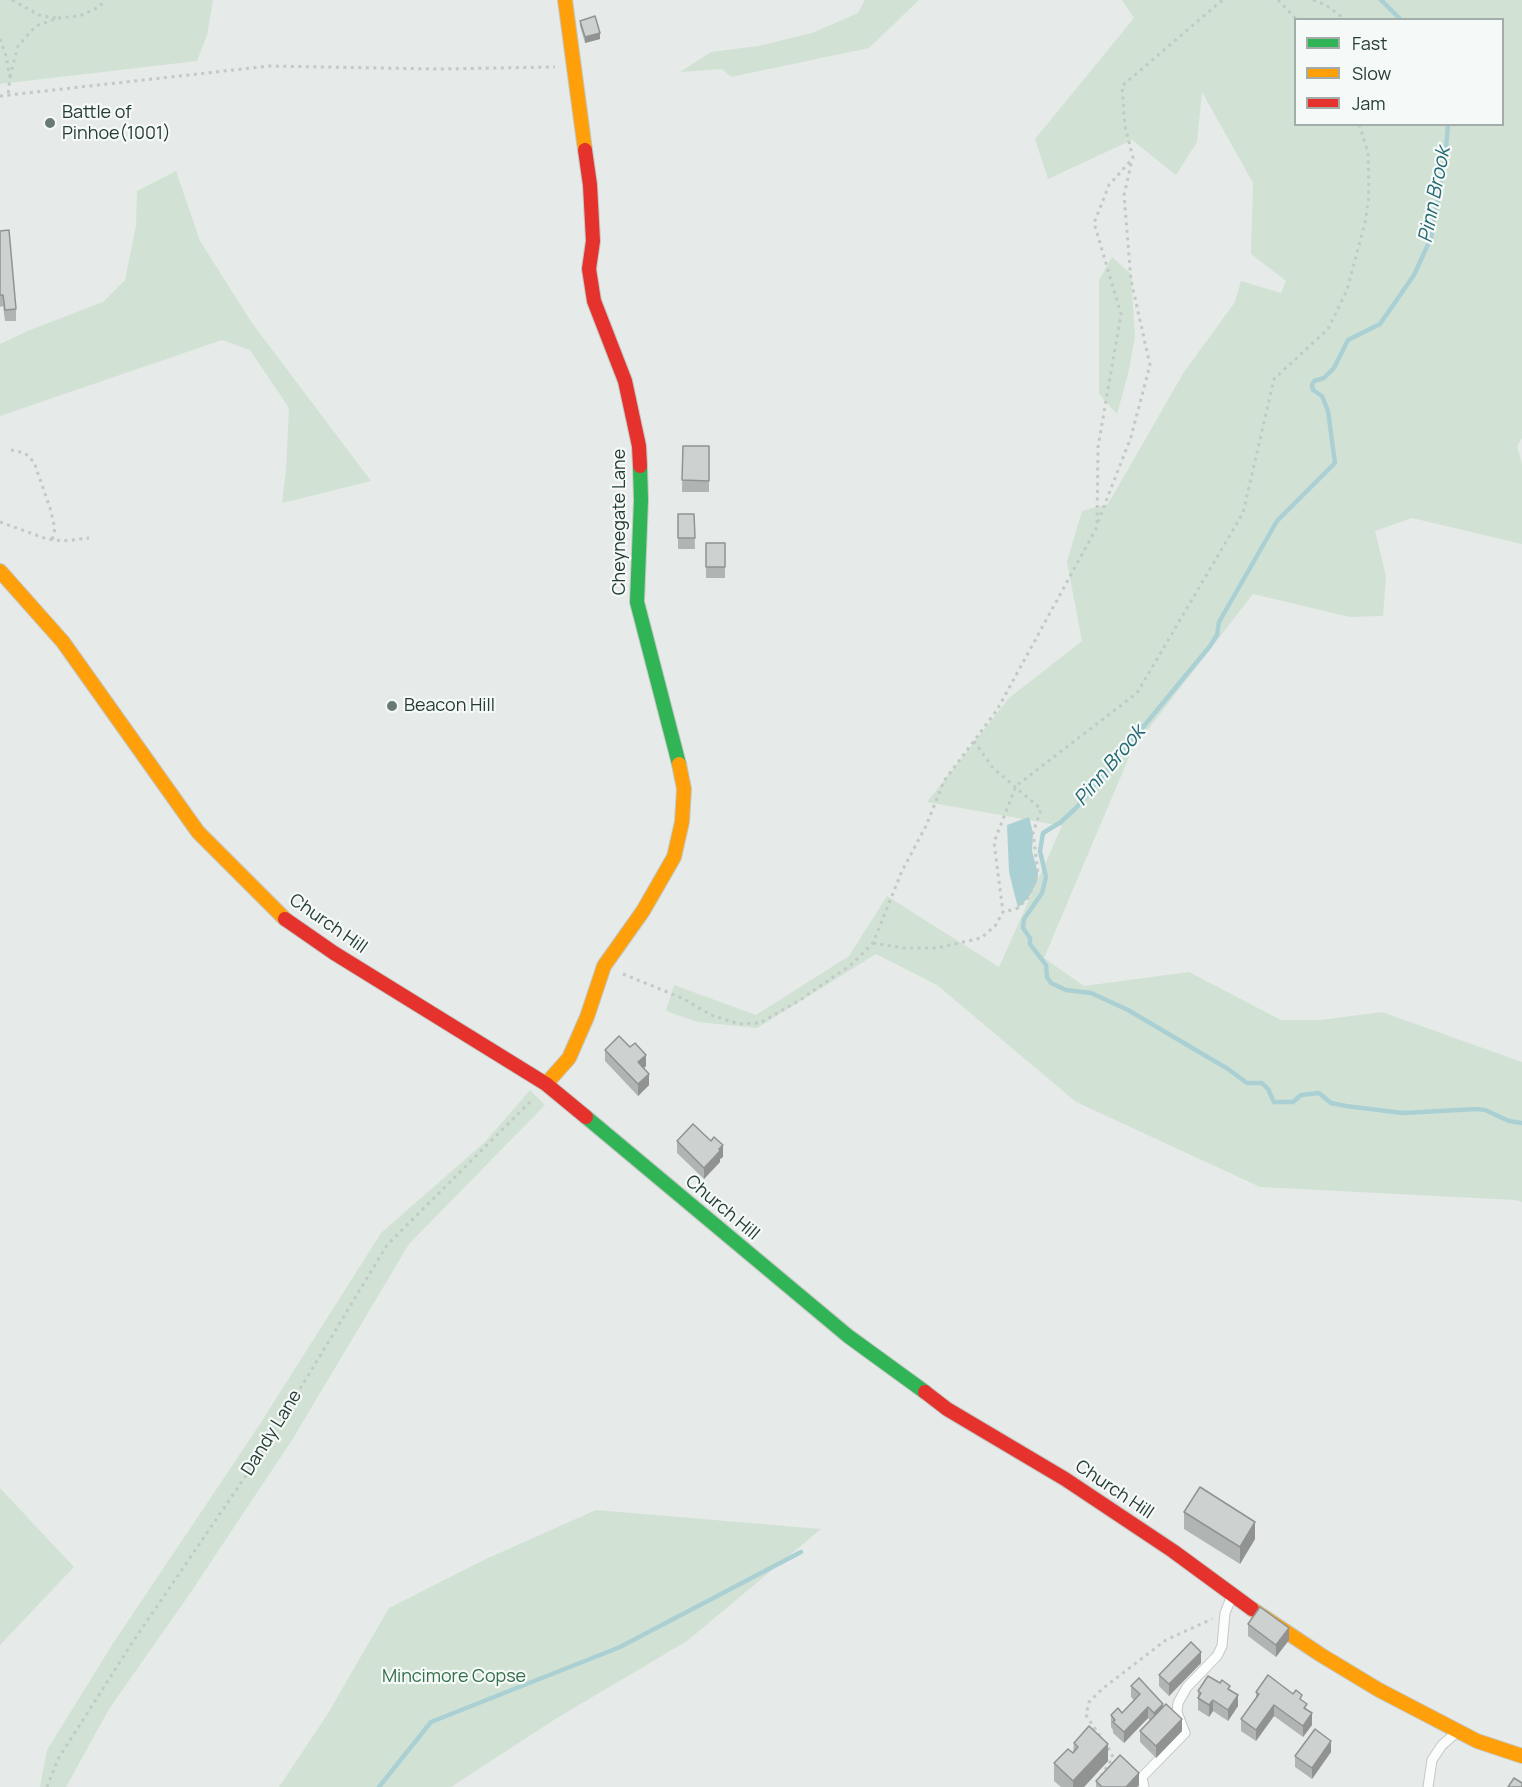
<!DOCTYPE html>
<html>
<head>
<meta charset="utf-8">
<style>
  body { margin:0 }
  #map { position:relative; width:1522px; height:1787px; overflow:hidden; background:#e6eae8; font-family:Manrope,sans-serif }
  canvas { display:block }
  .legend { position:absolute; left:1294px; top:18px; width:210px; height:108px; box-sizing:border-box; background:#f5f9f7; border:2px solid #a2ada9; margin:0; padding:8px 10px; list-style:none; font-size:18px; color:#253c35 }
  .legend li { display:flex; align-items:center; gap:12px; height:30px }
  .legend b { width:30px; border:2px solid #a2ada9 }
</style>
</head>
<body>
<div id="map">
<canvas width="1522" height="1787"></canvas>
<ul class="legend">
<li><b style="height:8px;background:#30b455"></b>Fast</li>
<li><b style="height:8px;background:#ff9f0a"></b>Slow</li>
<li><b style="height:8px;background:#e5322d"></b>Jam</li>
</ul>
</div>
<script>
const g = document.querySelector('canvas').getContext('2d');
g.lineJoin = 'round';
function fill(path, color) { g.fillStyle = color; g.fill(path, 'evenodd'); }
const poly = rows => new Path2D(rows.map(r => 'M' + r).join(''));
function trace(path, color, width, dash) { g.strokeStyle = color; g.lineWidth = width; g.lineCap = dash ? 'butt' : 'round'; g.setLineDash(dash || []); g.stroke(path); }
function label(font, color, halo, rows, align = 'center') {
  g.font = font + ' Manrope,sans-serif'; g.lineWidth = 4.5; g.setLineDash([]); g.textBaseline = 'middle'; g.strokeStyle = halo; g.fillStyle = color; for (const [text, x, y, turn = 0] of rows) {
    g.save(); g.translate(x, y); g.rotate((+turn || 0) * Math.PI / 180); g.textAlign = isNaN(turn) ? turn : align; if (halo) g.strokeText(text, 0, 0); g.fillText(text, 0, 0); g.restore();
  }
}
fill(poly([
  [0,0,213,0,207,35,197,61,0,84],
  [865,0,919,0,869,48,731,77,722,69,680,72,711,52,758,46,812,33,858,13],
  [1122,0,1522,0,1522,438,1517,446,1522,464,1522,544,1412,518,1375,531,1386,576,1383,616,1350,617,1253,594,1132,750,1044,958,1084,986,1189,972,1281,1020,1320,1020,1382,1012,1522,1062,1522,1202,1515,1200,1260,1187,1076,1102,937,985,876,954,757,1028,698,1022,666,1011,674,985,756,1015,849,956,887,896,999,967,1062,826,927,802,1009,698,1082,641,1067,562,1082,511,1108,504,1184,372,1235,302,1241,281,1281,293,1286,281,1251,254,1253,183,1202,92,1197,142,1176,175,1132,140,1048,179,1035,139,1134,18],
  [1296,20,1502,20,1502,124,1296,124],
  [176,171,200,241,252,323,371,481,282,503,286,470,289,408,250,350,222,340,0,416,0,344,30,330,103,302,125,280,136,226,137,191],
  [1112,257,1131,274,1135,337,1128,374,1117,414,1099,394,1099,280],
  [530,1090,545,1105,409,1244,292,1440,191,1592,109,1709,66,1787,40,1787,47,1750,112,1645,258,1427,381,1233,485,1142],
  [0,1488,74,1567,0,1645],
  [596,1510,821,1529,687,1641,557,1718,451,1787,279,1787,327,1715,389,1608,486,1559]
]), '#d1e2d5');
fill(poly([
  [1029,817,1033,833,1032,851,1038,873,1037,882,1029,897,1018,908,1009,872,1007,825]
]), '#abd0d4');
trace(poly([
  [1381,0,1401,20],
  [1448,124,1445,160,1431,238,1414,275,1380,324,1348,340,1334,368,1324,378,1314,381,1312,385,1313,390,1322,396,1328,411,1335,463,1277,521,1219,622,1217,635,1210,646,1077,807,1061,822,1043,833,1040,851,1046,877,1042,893,1024,919,1023,928,1030,938,1030,944,1046,965,1047,977,1051,983,1066,990,1091,993,1128,1010,1228,1069,1247,1083,1262,1083,1268,1089,1274,1102,1293,1102,1301,1095,1319,1093,1331,1103,1346,1106,1403,1113,1477,1109,1485,1110,1509,1121,1522,1123],
  [379,1787,431,1722,620,1647,801,1552]
]), '#abd0d4', 4.5);
const lane = poly([
  [1144,1787,1142,1777,1185,1733,1177,1712,1178,1703,1187,1687,1217,1656,1222,1646,1225,1613,1231,1598],
  [1428,1787,1432,1760,1442,1745,1456,1733]
]);
const fast = poly([
  [640,466,641,500,637,602,679,764],
  [586,1117,848,1336,925,1392]
]);
const slow = poly([
  [565,0,585,150],
  [0,571,63,642,198,832,285,919],
  [546,1084,569,1058,587,1017,604,966,643,911,674,857,682,822,684,789,679,764],
  [1252,1609,1321,1655,1379,1690,1477,1741,1522,1756]
]);
const jam = poly([
  [585,150,590,185,593,241,589,269,594,301,625,381,639,446,640,466],
  [285,919,334,953,546,1084,586,1117],
  [925,1392,947,1409,1065,1479,1173,1551,1252,1609]
]);
trace(lane, '#c3c7c5', 11);
trace(fast, '#c2c8c5', 16);
trace(slow, '#c2c8c5', 16);
trace(jam, '#c2c8c5', 16);
trace(poly([
  [12,0,39,15,56,18],
  [1278,0,1297,20],
  [1313,0,1326,5,1346,20],
  [0,39,6,56,10,77,8,95],
  [10,77,18,46,36,26,58,18,80,16,99,7,105,0],
  [0,96,269,66,437,69,555,67],
  [11,450,25,453,34,462,50,508,55,529,52,540],
  [0,522,47,539,63,541,89,538],
  [1098,522,1131,437,1150,365,1131,280,1124,195,1132,160],
  [974,741,993,768,1041,809,1033,833,1038,873,1029,897,1018,908,1004,912],
  [873,943,904,948,937,948,981,938,995,926,1003,912,994,842,1016,786,1137,693,1243,513,1274,379,1328,329,1347,290,1365,223,1369,197,1368,152,1359,124],
  [623,974,682,998,711,1015,739,1024,760,1023,800,1000,852,964,873,943,902,871,926,826,944,781,997,710,1097,527,1098,447,1121,314,1094,223,1109,185,1133,158,1125,126,1122,86,1220,2,1225,0],
  [1100,1736,1086,1715,1089,1702,1102,1689,1166,1640,1212,1619],
  [1101,1776,1113,1757,1106,1743],
  [47,1787,58,1759,132,1643,262,1452,387,1245,533,1099]
]), '#c2cac6', 3, [3, 4.5]);
trace(lane, '#fbfcfc', 9);
trace(fast, '#30b455', 14);
trace(slow, '#ff9f0a', 14);
trace(jam, '#e5322d', 14);
fill(poly([
  [580,21,600,39,585,43,580,26],
  [0,231,16,309,16,321,5,321,3,306,0,307],
  [683,446,709,446,709,492,682,492],
  [678,514,694,514,695,549,678,549],
  [706,543,725,543,725,578,706,578],
  [605,1050,646,1066,644,1068,649,1085,638,1096,605,1061],
  [677,1141,711,1141,723,1157,720,1159,720,1162,704,1179,677,1153],
  [1184,1512,1255,1539,1240,1564,1184,1529],
  [1248,1624,1289,1640,1276,1657,1248,1636],
  [1201,1663,1169,1696,1159,1686,1159,1675],
  [1131,1686,1163,1707,1182,1731,1156,1758,1140,1742,1140,1731,1150,1721,1148,1718,1124,1743,1113,1733,1113,1730,1111,1727,1111,1715,1122,1713,1134,1700,1131,1697],
  [1230,1690,1238,1706,1228,1721,1213,1711,1209,1717,1198,1710,1198,1691],
  [1256,1692,1293,1694,1302,1701,1307,1710,1312,1725,1303,1737,1274,1716,1256,1741,1241,1731,1241,1719,1256,1699],
  [1074,1743,1108,1761,1084,1787,1061,1787,1054,1781,1054,1763,1073,1753],
  [1331,1752,1312,1779,1295,1767,1295,1756],
  [1096,1781,1139,1785,1137,1787,1096,1787]
]), '#b0b5b3');
fill(poly([
  [600,33,600,39,585,43,585,37],
  [646,1055,646,1066,638,1074,638,1062],
  [649,1074,649,1085,638,1096,638,1084],
  [723,1145,723,1157,720,1159,720,1162,704,1179,704,1168],
  [1255,1522,1255,1539,1240,1564,1240,1547],
  [1289,1628,1289,1640,1276,1657,1276,1645],
  [1201,1652,1201,1663,1169,1696,1169,1684],
  [1238,1695,1238,1706,1228,1721,1228,1710],
  [1213,1700,1213,1711,1209,1717,1209,1705],
  [1163,1704,1163,1716,1154,1725,1154,1713],
  [1274,1705,1274,1716,1256,1741,1256,1730],
  [1148,1707,1148,1718,1124,1743,1124,1732],
  [1312,1713,1312,1725,1303,1737,1303,1726],
  [1182,1719,1182,1731,1156,1758,1156,1746],
  [1331,1741,1331,1752,1312,1779,1312,1768],
  [1108,1744,1108,1761,1084,1787,1073,1787,1073,1781],
  [1139,1773,1139,1785,1137,1787,1126,1787]
]), '#909392');
const building = poly([
  [595,16,600,33,585,37,580,21,595,16],
  [9,230,16,309,5,310,3,295,0,295,0,231,9,230],
  [683,446,709,446,709,481,682,480,683,446],
  [678,514,694,514,695,538,678,538,678,514],
  [706,543,725,543,725,567,706,567,706,543],
  [619,1036,630,1047,635,1043,646,1055,638,1062,649,1074,638,1084,605,1050,619,1036],
  [693,1124,711,1141,714,1137,723,1145,719,1149,720,1151,704,1168,677,1141,693,1124],
  [1200,1487,1255,1522,1240,1547,1184,1512,1200,1487],
  [1260,1607,1289,1628,1276,1645,1248,1624,1260,1607],
  [1191,1642,1201,1652,1169,1684,1159,1675,1191,1642],
  [1268,1675,1293,1694,1296,1690,1302,1695,1300,1699,1307,1704,1304,1708,1312,1713,1303,1726,1274,1705,1256,1730,1241,1719,1259,1694,1256,1692,1268,1675],
  [1208,1676,1220,1683,1222,1680,1230,1686,1228,1689,1238,1695,1228,1710,1213,1700,1209,1705,1198,1698,1201,1693,1198,1691,1208,1676],
  [1139,1678,1163,1704,1154,1713,1148,1707,1124,1732,1113,1722,1115,1720,1111,1715,1118,1708,1122,1713,1140,1694,1131,1686,1139,1678],
  [1166,1704,1182,1719,1156,1746,1140,1731,1166,1704],
  [1089,1726,1108,1744,1073,1781,1054,1763,1068,1749,1073,1753,1078,1747,1074,1743,1089,1726],
  [1315,1729,1331,1741,1312,1768,1295,1756,1315,1729],
  [1120,1755,1139,1773,1126,1787,1102,1787,1096,1781,1120,1755],
  [1514,1778,1522,1783,1522,1787,1508,1787,1514,1778]
]);
fill(building, '#cdd2d0');
trace(building, '#909392', 1.5);
for (const [x, y, r, color] of [
  [50,123,6,"#697974"],
  [392,706,6,"#697974"]
]) { const dot = new Path2D(); dot.arc(x, y, r, 0, 2 * Math.PI); g.fillStyle = color; g.fill(dot); trace(dot, '#f5f9f7', 2); }
label('18px', '#253c35', '#f5f9f7', [
  ["Battle of",62,113],
  ["Pinhoe(1001)",62,134],
  ["Beacon Hill",404,706]
], 'left');
label('18px', '#253c35', '#f5f9f7', [
  ["Cheynegate Lane",620,522,-90],
  ["Church Hill",328,924,35],
  ["Church Hill",722,1208,40],
  ["Dandy Lane",272,1433,-58],
  ["Church Hill",1114,1490,34]
]);
label('18px', '#336f48', '#f5f9f7', [
  ["Mincimore Copse",454,1677]
]);
label('italic 20px', '#256973', '#f5f9f7', [
  ["Pinn Brook",1435,195,-79],
  ["Pinn Brook",1110,766,-50]
]);
</script>
</body>
</html>
